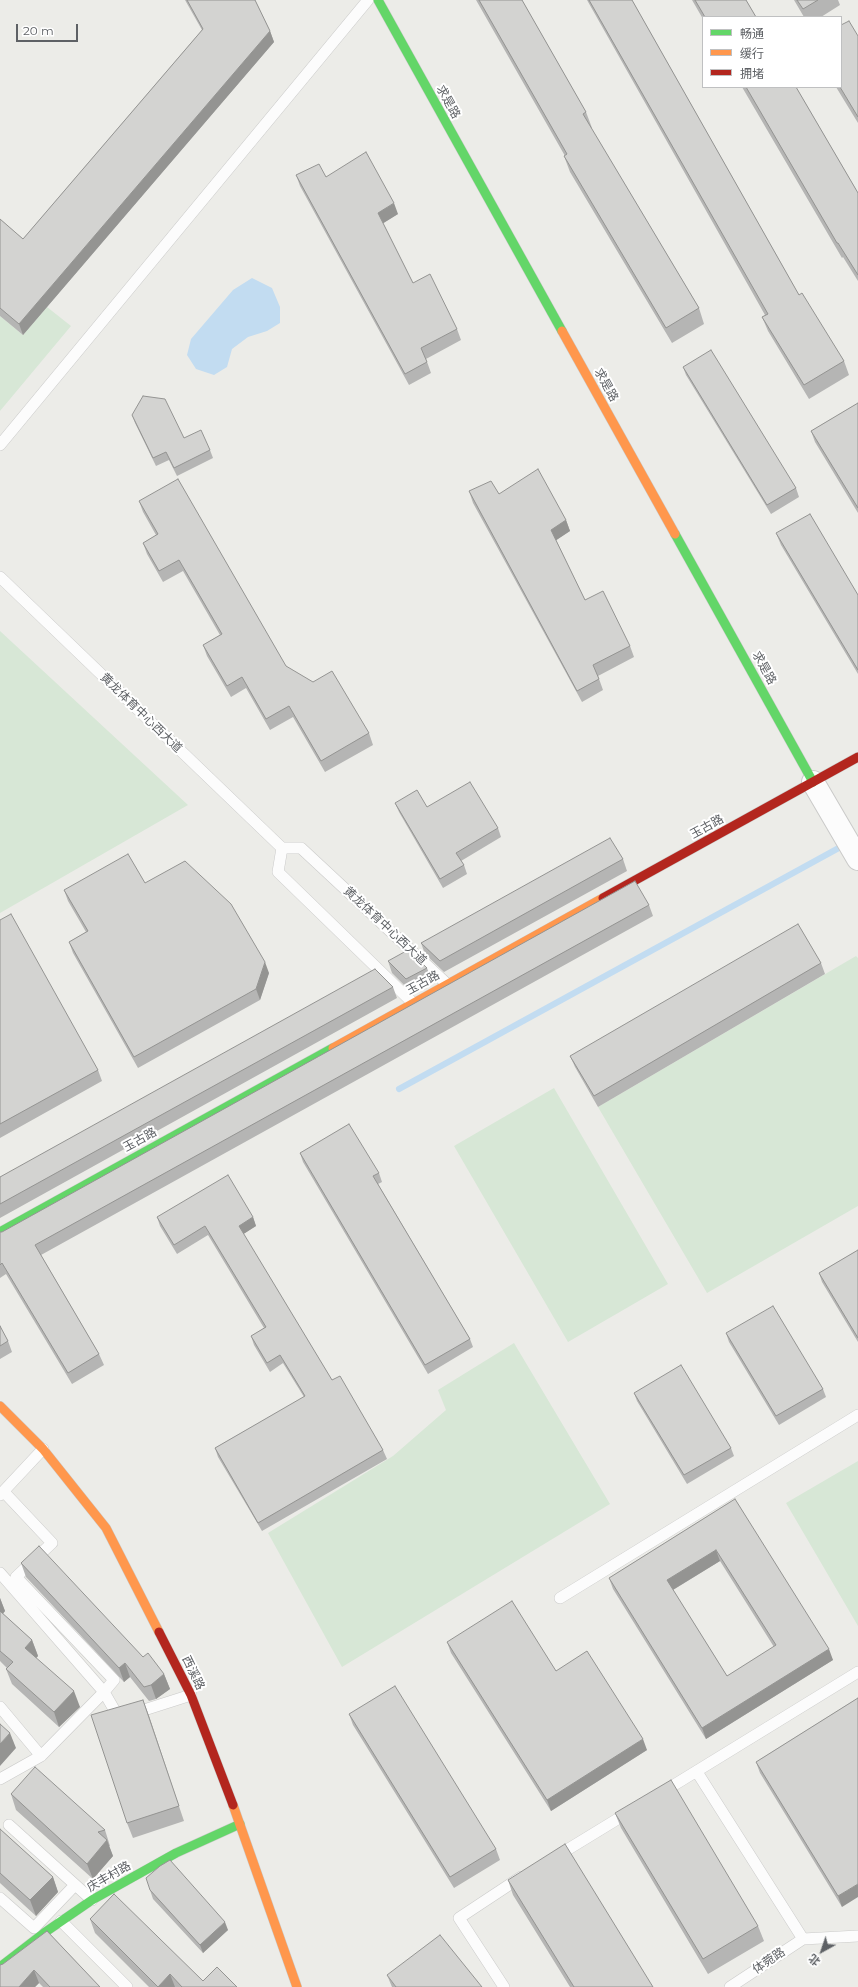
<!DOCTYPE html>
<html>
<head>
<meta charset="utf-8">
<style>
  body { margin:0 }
  #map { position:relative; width:858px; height:1987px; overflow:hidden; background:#ecece8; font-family:Montserrat,"Noto Sans SC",sans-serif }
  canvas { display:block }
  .legend { position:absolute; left:702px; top:16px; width:140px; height:72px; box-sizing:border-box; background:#fff; border:1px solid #bfc0c1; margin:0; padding:5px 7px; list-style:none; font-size:12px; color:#5e6165 }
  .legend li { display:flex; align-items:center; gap:8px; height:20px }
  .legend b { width:20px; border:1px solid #bfc0c1 }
  .north { position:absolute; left:802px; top:1931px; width:40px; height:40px; -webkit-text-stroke:3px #fff; paint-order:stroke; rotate:220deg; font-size:11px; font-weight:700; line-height:16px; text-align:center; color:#5e6165 }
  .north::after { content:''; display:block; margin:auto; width:14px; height:18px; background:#5e6165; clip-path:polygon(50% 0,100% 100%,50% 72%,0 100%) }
  .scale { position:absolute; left:16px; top:24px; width:62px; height:18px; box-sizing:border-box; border:2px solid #5e6165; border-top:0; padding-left:5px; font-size:12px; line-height:14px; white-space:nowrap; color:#5e6165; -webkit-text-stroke:3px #fff; paint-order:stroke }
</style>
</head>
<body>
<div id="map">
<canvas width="858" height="1987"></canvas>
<ul class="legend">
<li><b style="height:5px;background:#63d668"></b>畅通</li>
<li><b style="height:5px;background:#ff974d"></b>缓行</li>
<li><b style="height:5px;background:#b3261e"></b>拥堵</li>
</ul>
<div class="north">北</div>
<div class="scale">20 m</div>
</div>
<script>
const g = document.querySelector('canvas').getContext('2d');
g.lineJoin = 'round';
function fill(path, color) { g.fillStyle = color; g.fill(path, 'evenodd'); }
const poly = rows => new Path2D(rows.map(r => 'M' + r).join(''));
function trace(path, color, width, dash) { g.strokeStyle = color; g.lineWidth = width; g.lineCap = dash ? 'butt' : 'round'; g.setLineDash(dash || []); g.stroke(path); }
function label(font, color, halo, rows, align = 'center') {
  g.font = font + ' Montserrat,"Noto Sans SC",sans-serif'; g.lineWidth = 4; g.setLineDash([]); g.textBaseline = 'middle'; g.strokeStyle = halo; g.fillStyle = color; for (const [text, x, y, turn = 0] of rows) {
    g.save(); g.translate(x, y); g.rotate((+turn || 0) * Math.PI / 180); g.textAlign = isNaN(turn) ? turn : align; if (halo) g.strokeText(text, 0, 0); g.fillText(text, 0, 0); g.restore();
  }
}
fill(poly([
  [47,307,71,326,0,411,0,316,23,335],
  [0,631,188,805,0,913],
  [856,956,858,958,858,1206,707,1293,598,1107],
  [554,1088,668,1284,568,1342,454,1146],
  [514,1343,610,1504,342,1667,268,1533,393,1456,446,1410,438,1390],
  [858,1461,858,1626,786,1503]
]), '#d7e7d6');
fill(poly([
  [252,278,272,288,280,307,280,323,267,331,248,337,232,349,227,367,214,375,196,369,187,355,191,339,233,290]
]), '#c2dcf1');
trace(poly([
  [399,1089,846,844]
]), '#c2dcf1', 6);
const lane = poly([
  [0,445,368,0],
  [0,577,282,848,301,848,447,984],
  [282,848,278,872,413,1003],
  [0,1495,43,1449],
  [0,1573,104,1692,114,1680,16,1577,52,1543,4,1492],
  [560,1598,858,1415],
  [0,1707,41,1756,0,1779],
  [41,1756,104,1692,119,1718,191,1695],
  [697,1772,803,1939],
  [661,1793,858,1672],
  [9,1825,92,1900],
  [557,1856,629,1812],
  [0,1898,34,1928,75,1885],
  [61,1921,127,1987],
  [504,1987,459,1918,521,1877],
  [730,1987,803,1939,858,1936]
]);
const street = poly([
  [813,782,858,859]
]);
const fast = poly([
  [378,0,562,331],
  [675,534,813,782],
  [0,1232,333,1048],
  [0,1967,44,1933,92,1900,176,1853,240,1824]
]);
const slow = poly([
  [562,331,675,534],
  [333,1048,603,898],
  [0,1406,43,1449,106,1528,159,1632],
  [233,1805,297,1987]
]);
const jam = poly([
  [603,898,858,757],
  [159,1632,191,1695,233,1805]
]);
trace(lane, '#cacac9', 12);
trace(street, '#cacac9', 24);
trace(fast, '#cacac9', 10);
trace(slow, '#cacac9', 10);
trace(jam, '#cacac9', 10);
trace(lane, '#fcfcfc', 11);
trace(street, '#fcfcfc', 22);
trace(fast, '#63d668', 9);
trace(slow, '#ff974d', 9);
trace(jam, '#b3261e', 9);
fill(poly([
  [185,0,255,0,270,31,274,42,23,335,0,316,0,219,23,239,202,30],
  [476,0,522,0,586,112,592,128,591,128,699,308,704,324,672,343,570,172,564,156,565,156],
  [587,0,632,0,799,295,844,361,849,375,809,399,768,331,762,317,765,315],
  [692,0,746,0,756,17,703,17,703,19],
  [794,0,838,0,840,5,821,17,804,17],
  [858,36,858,123,836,87,841,87],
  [742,87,796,87,858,193,858,281,843,257,842,258],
  [296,175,326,177,398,214,383,223,413,283,457,329,461,340,426,359,431,373,409,385,300,186],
  [683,367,796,488,799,497,771,514,686,375],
  [858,403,858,513,815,442,811,431],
  [132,415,210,450,213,458,177,476,169,460,156,466,135,423],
  [469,491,499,494,566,520,570,531,556,540,585,600,630,646,634,657,598,676,603,690,582,702,473,503],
  [139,501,286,666,369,733,373,745,325,772,293,717,270,730,246,688,231,697,207,656,203,645,220,635,183,571,163,582,147,554,143,543,156,535,143,512],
  [776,533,858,595,858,674,781,545],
  [395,803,427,807,498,828,501,837,461,861,464,865,467,874,443,888,399,812],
  [623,859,627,871,444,972,425,954,421,943],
  [145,883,269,973,260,1000,138,1068,73,953,69,942,86,932,68,901,64,890],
  [649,905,653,916,41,1255,99,1354,104,1365,72,1384,6,1274,0,1278,0,1232,2,1232],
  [0,920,98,1070,102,1081,0,1138],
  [388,961,427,968,431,979,410,991,392,973],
  [821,963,825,974,598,1107,575,1067,570,1056],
  [393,987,397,998,0,1218,0,1177],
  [300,1153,379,1173,382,1182,378,1184,470,1339,473,1347,428,1374,303,1162],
  [157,1217,253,1217,256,1226,243,1234,332,1380,383,1450,387,1459,262,1531,218,1457,215,1448,304,1397,283,1363,270,1372,254,1345,251,1336,264,1328,208,1235,177,1254,160,1226],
  [858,1250,858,1342,822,1282,819,1273],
  [0,1326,8,1341,12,1352,0,1359],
  [726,1333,823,1389,826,1397,779,1425,729,1342],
  [634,1393,731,1448,734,1456,687,1484,637,1401],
  [735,1499,833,1660,706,1739,613,1589,609,1578],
  [720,1561,774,1647,727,1676,673,1590],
  [21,1563,143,1657,164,1674,170,1689,156,1699,149,1701,130,1677,124,1682,26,1577],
  [0,1598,5,1611,3,1614,32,1640,38,1656,36,1658,80,1707,59,1727,12,1684,6,1669,7,1668,0,1661],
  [447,1642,556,1671,647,1750,551,1811,451,1653],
  [858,1698,842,1907,760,1773,756,1762],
  [143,1700,184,1821,133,1838,127,1823],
  [349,1714,496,1849,500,1860,454,1888,353,1725],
  [11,1794,105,1830,110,1846,109,1846,113,1856,93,1879,16,1810],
  [615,1813,758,1926,764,1941,708,1974,621,1828],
  [0,1829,53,1877,58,1892,36,1916,0,1883],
  [508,1880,653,1987,570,1987,513,1895],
  [150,1890,228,1930,203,1953,153,1899],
  [90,1919,203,1981,237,1987,149,1987,95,1933],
  [47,1931,100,1987,43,1987,39,1983,35,1987,0,1987,3,1964],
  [387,1975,396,1987,392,1987]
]), '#b5b5b4');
fill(poly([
  [270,31,274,42,23,335,19,324],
  [394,203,398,214,382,224,378,213],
  [566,520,570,531,555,541,551,530],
  [265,962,269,973,260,1000,256,989],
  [253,1217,256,1226,242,1235,239,1226],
  [716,1550,720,1561,671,1591,667,1580],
  [0,1598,5,1611,0,1617],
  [32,1640,38,1656,31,1664,25,1648],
  [829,1649,833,1660,706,1739,702,1728],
  [125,1663,130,1677,124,1682,119,1668],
  [164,1674,170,1689,156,1699,151,1685],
  [74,1691,80,1707,59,1727,54,1712],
  [143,1700,149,1716,184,1821,179,1806],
  [10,1733,16,1748,0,1766,0,1744],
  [643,1739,647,1750,551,1811,547,1800],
  [107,1840,113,1856,93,1879,87,1864],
  [53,1877,58,1892,36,1916,30,1900],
  [858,1884,858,1897,842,1907,838,1896],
  [225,1922,228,1930,203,1953,200,1945],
  [34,1970,39,1983,35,1987,19,1987],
  [170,1974,175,1987,158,1987]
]), '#949492');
const building = poly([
  [187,0,255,0,270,31,19,324,0,308,0,219,23,239,203,29,187,0],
  [479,0,522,0,586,112,583,114,699,308,666,328,564,156,567,154,479,0],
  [589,0,632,0,799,295,802,293,844,361,804,385,762,317,768,314,589,0],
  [695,0,746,0,756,17,705,17,695,0],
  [797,0,818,0,803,9,797,0],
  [849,21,858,36,858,117,840,87,841,87,841,25,849,21],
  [746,87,796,87,858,193,858,275,838,243,837,243,746,87],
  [366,152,394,203,378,213,413,283,430,274,457,329,421,348,427,362,405,374,296,175,319,164,326,177,366,152],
  [711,350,796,488,767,505,683,367,711,350],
  [143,396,165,399,184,438,201,430,210,450,174,468,166,452,153,458,132,415,143,396],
  [858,403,858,508,811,431,858,403],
  [538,469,566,520,551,530,585,600,603,591,630,646,593,665,599,679,577,691,469,491,491,481,499,494,538,469],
  [178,479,286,666,313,682,332,671,369,733,321,761,289,706,266,719,242,677,227,686,203,645,222,634,179,560,159,571,143,543,158,534,139,501,178,479],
  [810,514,858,595,858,670,776,533,810,514],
  [470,782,498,828,456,853,464,865,440,879,395,803,417,790,427,807,470,782],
  [610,838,623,859,440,961,421,943,610,838],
  [128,854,145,883,185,861,231,904,265,962,256,989,134,1057,69,942,88,931,64,890,128,854],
  [635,881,649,905,35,1245,99,1354,68,1373,2,1263,0,1265,0,1232,2,1232,635,881],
  [11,914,98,1070,0,1124,0,920,11,914],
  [798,924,821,963,594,1096,570,1056,798,924],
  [408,950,427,968,406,979,388,961,408,950],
  [375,969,393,987,0,1204,0,1177,375,969],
  [349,1124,379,1173,373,1176,470,1339,425,1365,300,1153,349,1124],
  [228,1175,253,1217,239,1226,332,1380,340,1376,383,1450,258,1523,215,1448,305,1396,280,1355,267,1363,251,1336,266,1327,205,1226,174,1245,157,1217,228,1175],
  [858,1250,858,1338,819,1273,858,1250],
  [773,1306,823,1389,776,1416,726,1333,773,1306],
  [0,1326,8,1341,0,1346,0,1326],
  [681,1365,731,1448,684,1475,634,1393,681,1365],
  [735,1499,829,1649,702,1728,609,1578,735,1499],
  [716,1550,776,1645,727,1676,667,1580,716,1550],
  [39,1546,143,1657,148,1653,164,1674,151,1685,144,1687,125,1663,119,1668,21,1563,39,1546],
  [512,1601,556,1671,587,1651,643,1739,547,1800,447,1642,512,1601],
  [0,1611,32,1640,25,1648,74,1691,54,1712,6,1669,13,1662,0,1651,0,1611],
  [395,1686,496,1849,450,1877,349,1714,395,1686],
  [858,1698,858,1884,838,1896,756,1762,858,1698],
  [143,1700,179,1806,127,1823,91,1715,143,1700],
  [0,1724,10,1733,0,1744,0,1724],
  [35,1767,105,1830,98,1832,107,1840,87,1864,11,1794,35,1767],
  [671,1780,758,1926,703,1959,615,1813,671,1780],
  [0,1829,53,1877,30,1900,0,1873,0,1829],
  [565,1844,653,1987,574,1987,508,1880,565,1844],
  [170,1860,225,1922,200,1945,150,1890,146,1878,160,1866,170,1860],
  [114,1894,203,1981,217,1967,237,1987,182,1987,170,1974,158,1987,90,1919,114,1894],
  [47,1931,100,1987,50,1987,34,1970,19,1987,0,1987,0,1965,3,1964,47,1931],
  [440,1935,482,1987,396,1987,387,1975,440,1935]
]);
fill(building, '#d3d3d1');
trace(building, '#949492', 1);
label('12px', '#5e6165', '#fff', [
  ["求是路",448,102,61],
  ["求是路",606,385,61],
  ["求是路",764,668,61],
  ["黄龙体育中心西大道",141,713,44],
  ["玉古路",707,827,-29],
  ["黄龙体育中心西大道",385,926,43],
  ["玉古路",423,983,-29],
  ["玉古路",140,1140,-29],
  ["西溪路",193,1673,64],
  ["庆丰村路",109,1877,-30],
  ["体菀路",769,1961,-34]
]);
</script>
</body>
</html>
